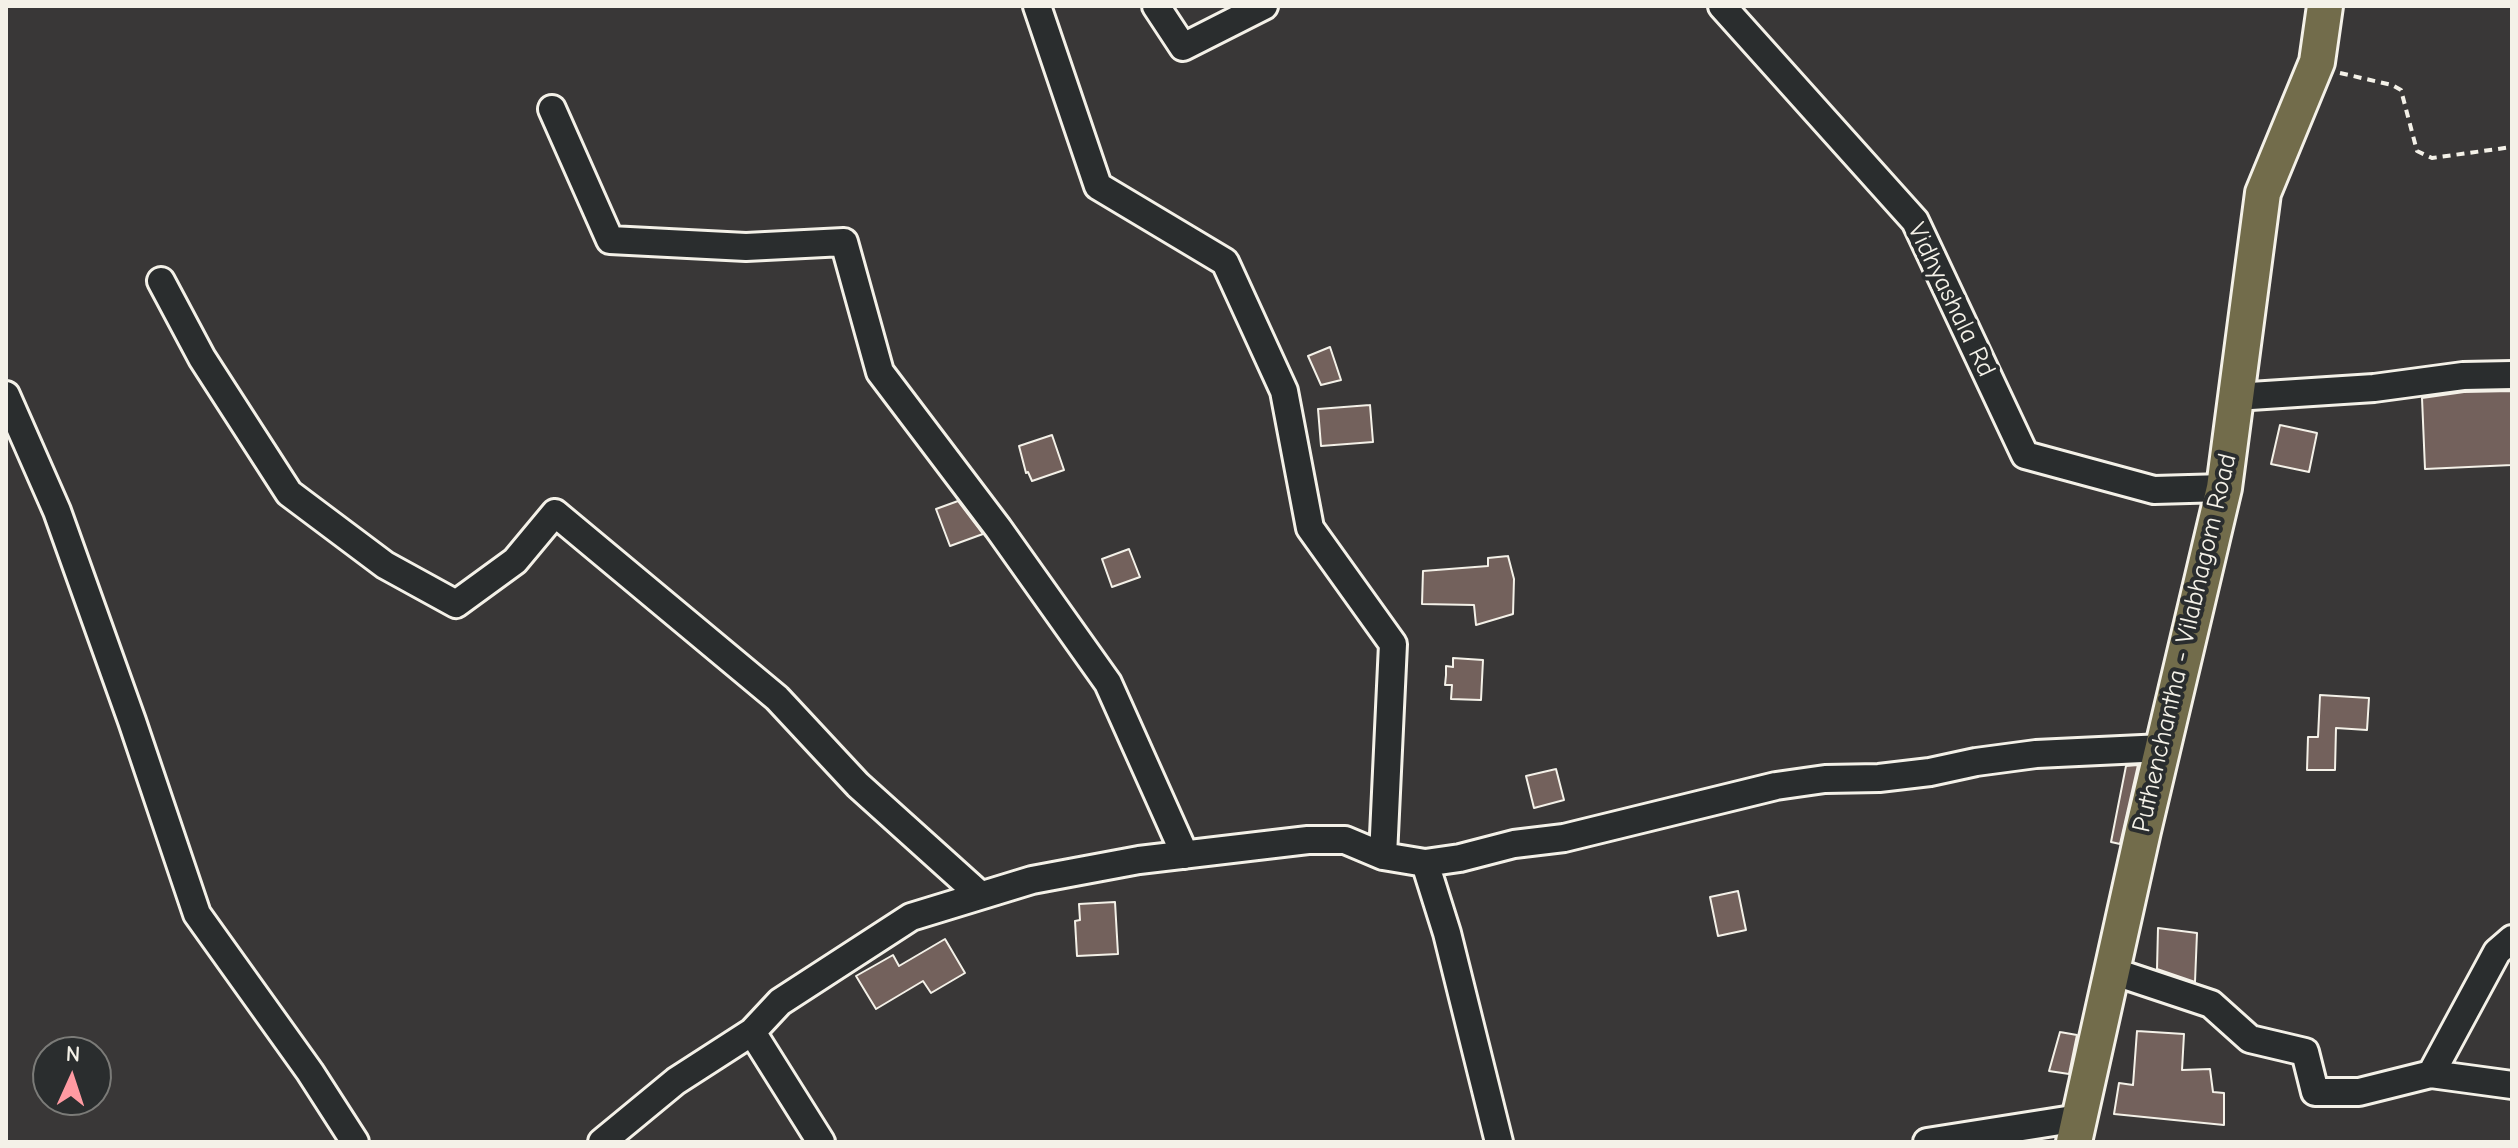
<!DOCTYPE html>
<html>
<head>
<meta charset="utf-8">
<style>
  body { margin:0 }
  #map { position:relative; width:2518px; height:1148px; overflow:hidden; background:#393737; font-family:"Comic Neue",sans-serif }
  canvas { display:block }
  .frame { position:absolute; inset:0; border:8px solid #f4f1e8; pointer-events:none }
  .north { position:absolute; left:32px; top:1036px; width:80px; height:80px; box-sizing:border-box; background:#2a2d2e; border:2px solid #7b7b78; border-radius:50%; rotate:3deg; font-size:22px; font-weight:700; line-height:32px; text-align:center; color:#f4f1e8 }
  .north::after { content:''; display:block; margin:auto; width:28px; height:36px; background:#ff9aa2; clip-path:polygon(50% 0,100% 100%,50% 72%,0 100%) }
</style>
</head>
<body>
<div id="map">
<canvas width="2518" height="1148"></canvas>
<div class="frame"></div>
<div class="north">N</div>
</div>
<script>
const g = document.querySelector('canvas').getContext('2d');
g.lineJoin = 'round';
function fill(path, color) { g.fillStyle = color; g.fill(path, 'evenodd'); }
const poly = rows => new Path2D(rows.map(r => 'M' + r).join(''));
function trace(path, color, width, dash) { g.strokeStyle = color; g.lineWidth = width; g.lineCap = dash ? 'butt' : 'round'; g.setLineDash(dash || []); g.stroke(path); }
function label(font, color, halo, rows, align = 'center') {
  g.font = font + ' "Comic Neue",sans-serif'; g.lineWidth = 8; g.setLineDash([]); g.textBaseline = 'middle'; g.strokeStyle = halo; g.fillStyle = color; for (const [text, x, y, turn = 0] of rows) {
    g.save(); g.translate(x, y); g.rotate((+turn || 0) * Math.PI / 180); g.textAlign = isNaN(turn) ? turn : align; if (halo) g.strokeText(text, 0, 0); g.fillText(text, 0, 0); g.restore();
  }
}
const building = poly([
  [1330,347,1341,380,1321,385,1308,356,1330,347],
  [2512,391,2512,465,2425,469,2422,398,2464,392,2512,391],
  [1370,405,1373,442,1321,446,1318,409,1370,405],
  [2280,425,2317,433,2309,472,2271,464,2280,425],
  [1052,435,1064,470,1032,481,1028,472,1026,473,1019,446,1052,435],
  [958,501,983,534,950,546,936,509,958,501],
  [1129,549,1140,577,1112,587,1102,559,1129,549],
  [1508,556,1514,579,1513,614,1476,625,1474,605,1422,604,1423,571,1488,566,1488,558,1508,556],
  [1453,658,1483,660,1481,700,1451,699,1452,685,1445,685,1446,675,1446,666,1453,667,1453,658],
  [2320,695,2369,698,2367,730,2336,728,2335,770,2307,770,2308,737,2318,737,2320,695],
  [2138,765,2120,844,2111,842,2126,766,2138,765],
  [1556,769,1564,800,1534,808,1526,776,1556,769],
  [1738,891,1746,930,1718,936,1710,897,1738,891],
  [1115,902,1118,954,1077,956,1075,921,1080,920,1079,904,1115,902],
  [2158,928,2197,933,2195,982,2157,969,2158,928],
  [945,939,965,973,931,993,923,981,876,1009,856,976,893,955,899,966,945,939],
  [2137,1031,2184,1034,2182,1070,2210,1069,2213,1092,2224,1093,2224,1125,2114,1114,2119,1083,2133,1085,2137,1031],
  [2060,1032,2077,1035,2069,1074,2049,1071,2060,1032]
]);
fill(building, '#73615c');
trace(building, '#f4f1e8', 2);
const minor = poly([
  [1037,6,1098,186,1225,262,1284,391,1310,528,1393,644,1383,856],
  [1156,6,1183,47,1264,6],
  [1722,6,1915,221,2025,455,2154,490,2224,488],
  [552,109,610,240,746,247,844,242,880,372,998,528,1108,683,1185,855],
  [161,281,202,358,289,493,385,565,456,604,515,561,555,513,777,698,858,785,979,894],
  [6,395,57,511,132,721,197,914,310,1072,355,1142],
  [2235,397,2374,388,2463,376,2512,375],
  [1425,863,1447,933,1499,1142],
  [2112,971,2211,1004,2250,1039,2305,1052,2315,1092,2359,1092,2431,1074,2512,1085],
  [752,1032,821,1142],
  [2431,1074,2497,952,2512,939],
  [602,1142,676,1081,752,1032,780,1002,911,917,1032,880,1139,860,1308,840,1345,840,1383,856,1425,863,1460,858,1514,844,1564,838,1776,786,1825,779,1879,778,1930,772,1976,762,2036,754,2163,748],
  [1927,1142,2079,1118]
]);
const major = poly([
  [2074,1142,2143,831,2224,488,2263,193,2317,62,2325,6]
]);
trace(minor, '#f4f1e8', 32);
trace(major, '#f4f1e8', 40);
trace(poly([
  [2340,73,2392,85,2401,90,2417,151,2432,158,2512,147]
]), '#f4f1e8', 4, [8, 6]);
trace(minor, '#2a2d2e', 26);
trace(major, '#726c4b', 34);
label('26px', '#f4f1e8', '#2a2d2e', [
  ["Vidhyashala Rd",1951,300,64],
  ["Puthenchantha - Vilabhagom Road",2185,643,-77]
]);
</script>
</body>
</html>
